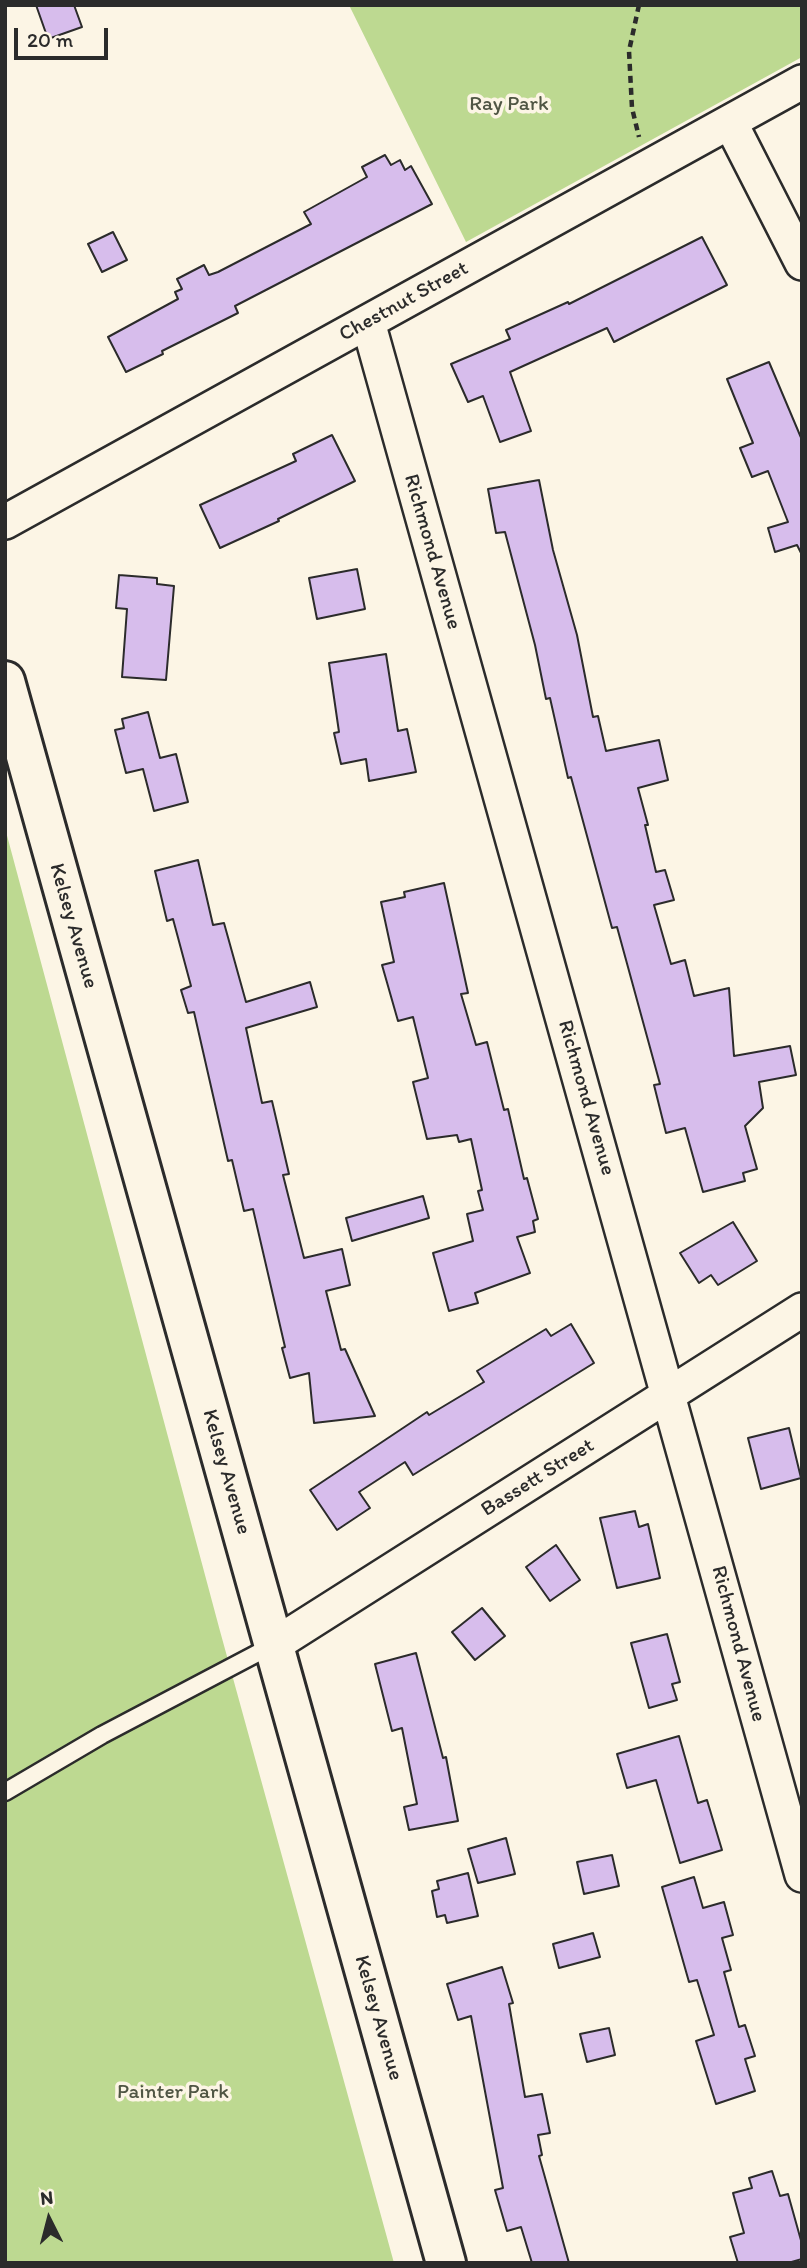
<!DOCTYPE html>
<html>
<head>
<meta charset="utf-8">
<style>
  body { margin:0 }
  #map { position:relative; width:807px; height:2268px; overflow:hidden; background:#fcf5e5; font-family:Itim,sans-serif }
  canvas { display:block }
  .frame { position:absolute; inset:0; border:7px solid #2b2b2b; pointer-events:none }
  .north { position:absolute; left:14px; top:2184px; width:70px; height:70px; -webkit-text-stroke:5px #fcf5e5; paint-order:stroke; rotate:354deg; font-size:19px; font-weight:700; line-height:28px; text-align:center; color:#2b2b2b }
  .north::after { content:''; display:block; margin:auto; width:24px; height:32px; background:#2b2b2b; clip-path:polygon(50% 0,100% 100%,50% 72%,0 100%) }
  .scale { position:absolute; left:14px; top:28px; width:94px; height:32px; box-sizing:border-box; border:4px solid #2b2b2b; border-top:0; padding-left:9px; font-size:21px; line-height:24px; white-space:nowrap; color:#2b2b2b; -webkit-text-stroke:5px #fcf5e5; paint-order:stroke }
</style>
</head>
<body>
<div id="map">
<canvas width="807" height="2268"></canvas>
<div class="frame"></div>
<div class="north">N</div>
<div class="scale">20 m</div>
</div>
<script>
const g = document.querySelector('canvas').getContext('2d');
g.lineJoin = 'round';
function fill(path, color) { g.fillStyle = color; g.fill(path, 'evenodd'); }
const poly = rows => new Path2D(rows.map(r => 'M' + r).join(''));
function trace(path, color, width, dash) { g.strokeStyle = color; g.lineWidth = width; g.lineCap = dash ? 'butt' : 'round'; g.setLineDash(dash || []); g.stroke(path); }
function label(font, color, halo, rows, align = 'center') {
  g.font = font + ' Itim,sans-serif'; g.lineWidth = 7; g.setLineDash([]); g.textBaseline = 'middle'; g.strokeStyle = halo; g.fillStyle = color; for (const [text, x, y, turn = 0] of rows) {
    g.save(); g.translate(x, y); g.rotate((+turn || 0) * Math.PI / 180); g.textAlign = isNaN(turn) ? turn : align; if (halo) g.strokeText(text, 0, 0); g.fillText(text, 0, 0); g.restore();
  }
}
fill(poly([
  [349,5,802,5,802,57,466,242],
  [5,828,220,1631,394,2263,5,2263]
]), '#bdd991');
const building = poly([
  [36,5,74,5,82,27,48,39,36,5],
  [385,155,391,165,400,160,405,170,411,166,432,204,235,306,238,313,162,351,163,354,126,372,108,337,178,299,175,292,182,289,177,279,204,265,209,275,218,272,311,224,304,212,367,177,362,167,385,155],
  [113,232,127,260,102,272,88,244,113,232],
  [702,237,727,285,614,342,607,328,510,372,531,431,500,442,483,396,468,402,451,364,510,339,506,330,568,302,569,304,702,237],
  [769,362,802,440,801,553,797,545,775,552,768,528,788,522,768,471,752,477,740,448,753,443,727,379,769,362],
  [332,435,355,481,278,519,279,521,220,548,200,505,296,461,293,454,332,435],
  [539,480,553,550,577,635,593,717,598,716,606,751,659,740,668,780,638,788,648,825,645,825,656,872,665,870,674,900,654,905,671,964,685,960,694,996,729,988,734,1056,790,1046,796,1075,759,1082,763,1108,745,1126,757,1169,743,1173,745,1181,703,1192,685,1128,666,1133,654,1085,660,1084,617,927,612,928,571,777,568,778,550,698,546,699,535,645,505,532,496,533,488,489,539,480],
  [357,569,365,609,317,619,309,578,357,569],
  [119,575,157,578,157,584,174,586,166,680,122,677,127,609,116,608,119,575],
  [386,654,398,731,407,729,416,772,369,781,366,759,341,764,334,733,339,732,329,663,386,654],
  [148,712,160,758,176,754,188,802,154,811,143,769,126,773,115,730,124,728,122,719,148,712],
  [198,860,213,925,224,923,246,1002,310,982,317,1007,246,1028,262,1103,272,1101,289,1174,283,1175,304,1258,342,1249,350,1285,326,1291,341,1350,345,1349,375,1416,314,1423,309,1373,290,1378,282,1348,285,1347,253,1209,244,1211,232,1160,228,1161,194,1012,188,1013,181,990,191,986,173,919,167,921,155,871,198,860],
  [444,883,468,993,461,994,476,1045,487,1042,504,1110,508,1109,524,1179,527,1178,538,1219,533,1221,535,1232,517,1237,530,1273,475,1293,478,1303,449,1311,433,1253,473,1241,467,1214,483,1210,478,1191,482,1190,471,1139,459,1142,457,1135,427,1139,413,1082,428,1078,413,1017,398,1021,382,965,394,962,381,902,405,897,404,892,444,883],
  [423,1196,429,1218,352,1241,346,1218,423,1196],
  [733,1222,757,1261,718,1285,711,1275,699,1283,680,1253,733,1222],
  [571,1324,594,1363,413,1475,405,1462,359,1492,370,1508,337,1530,310,1490,427,1412,429,1415,484,1382,477,1371,546,1329,551,1336,571,1324],
  [789,1428,801,1478,761,1489,748,1438,789,1428],
  [635,1511,639,1527,648,1524,660,1578,617,1588,600,1518,635,1511],
  [556,1545,580,1580,550,1601,526,1567,556,1545],
  [482,1608,505,1636,475,1660,452,1632,482,1608],
  [667,1634,680,1682,672,1684,677,1700,649,1708,631,1643,667,1634],
  [416,1653,443,1758,446,1757,458,1821,409,1830,404,1807,417,1804,402,1728,392,1731,375,1664,416,1653],
  [679,1736,698,1803,707,1800,722,1850,680,1863,656,1780,627,1788,617,1754,679,1736],
  [506,1838,515,1874,478,1883,468,1849,506,1838],
  [612,1855,619,1886,584,1894,577,1862,612,1855],
  [468,1873,478,1916,447,1923,445,1915,437,1917,432,1891,439,1889,437,1881,468,1873],
  [694,1877,703,1908,724,1902,733,1935,722,1938,731,1970,724,1972,739,2027,745,2025,755,2056,745,2059,755,2091,716,2104,696,2041,714,2035,697,1980,689,1982,662,1887,694,1877],
  [593,1933,600,1957,559,1968,553,1944,593,1933],
  [502,1967,513,2003,509,2004,525,2097,542,2094,550,2133,538,2135,542,2155,539,2156,569,2263,532,2263,521,2227,507,2231,495,2190,503,2188,471,2016,458,2020,447,1984,502,1967],
  [609,2028,615,2055,587,2062,580,2034,609,2028],
  [772,2171,780,2196,788,2194,802,2244,802,2259,788,2263,738,2263,730,2237,744,2233,733,2193,752,2188,749,2178,772,2171]
]);
fill(building, '#d7bdec');
trace(building, '#2b2b2b', 2);
const lane = poly([
  [5,1792,102,1735,273,1645]
]);
const street = poly([
  [730,122,802,263],
  [368,322,802,1875],
  [5,522,802,82],
  [274,1645,802,1310]
]);
const secondary = poly([
  [5,681,446,2263]
]);
trace(lane, '#2b2b2b', 21);
trace(street, '#2b2b2b', 38);
trace(secondary, '#2b2b2b', 44);
trace(poly([
  [639,5,629,51,632,108,639,137]
]), '#2b2b2b', 4.5, [7, 5]);
trace(lane, '#fcf5e5', 16);
trace(street, '#fcf5e5', 33);
trace(secondary, '#fcf5e5', 38);
label('21px', '#505644', '#fcf5e5', [
  ["Ray Park",509,105],
  ["Painter Park",173,2093]
]);
label('21px', '#2b2b2b', '#fcf5e5', [
  ["Chestnut Street",404,302,-29],
  ["Richmond Avenue",432,552,74],
  ["Kelsey Avenue",73,926,74],
  ["Richmond Avenue",586,1098,74],
  ["Kelsey Avenue",226,1472,74],
  ["Bassett Street",538,1478,-32],
  ["Richmond Avenue",738,1644,75],
  ["Kelsey Avenue",378,2018,74]
]);
</script>
</body>
</html>
